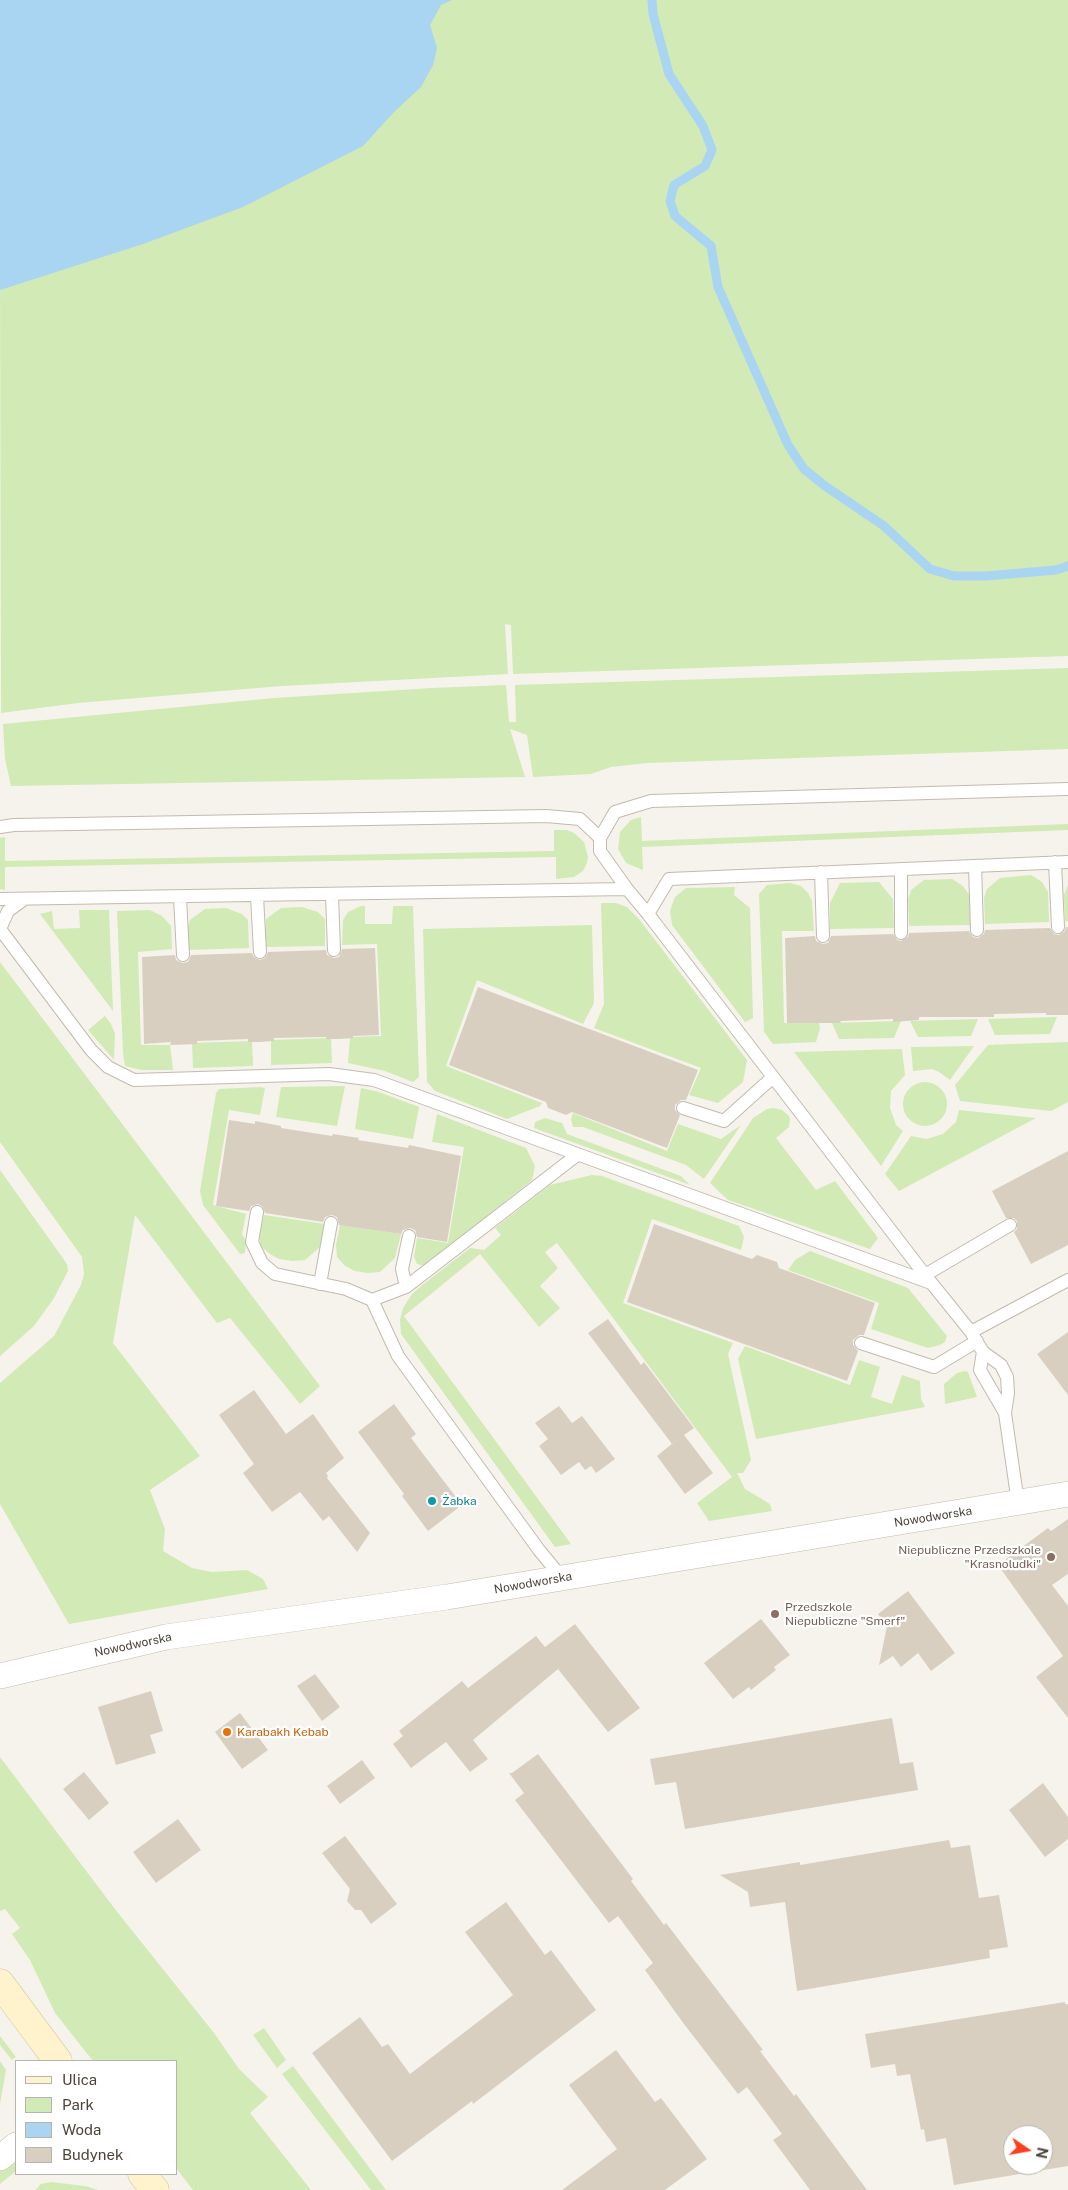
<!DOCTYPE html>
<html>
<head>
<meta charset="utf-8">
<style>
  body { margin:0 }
  #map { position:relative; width:1068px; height:2190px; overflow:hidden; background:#f6f3ec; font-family:"Public Sans",sans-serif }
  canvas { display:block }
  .legend { position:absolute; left:15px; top:2060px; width:162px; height:115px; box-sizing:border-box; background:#fff; border:1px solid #b7b4b0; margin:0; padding:6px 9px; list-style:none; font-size:15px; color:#4b4439 }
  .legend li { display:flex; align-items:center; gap:10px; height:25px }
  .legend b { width:25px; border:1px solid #b7b4b0 }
  .north { position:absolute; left:1003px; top:2125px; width:50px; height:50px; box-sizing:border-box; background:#fff; border:1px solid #b7b4b0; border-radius:50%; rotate:102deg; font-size:14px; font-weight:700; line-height:20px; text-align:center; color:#4b4439 }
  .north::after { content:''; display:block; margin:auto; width:18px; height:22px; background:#fc3f1d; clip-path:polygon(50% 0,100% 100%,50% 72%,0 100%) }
</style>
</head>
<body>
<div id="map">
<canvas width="1068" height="2190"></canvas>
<ul class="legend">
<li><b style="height:6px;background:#fff3cd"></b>Ulica</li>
<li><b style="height:14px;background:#d2eab5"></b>Park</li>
<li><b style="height:14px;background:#a9d4f2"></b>Woda</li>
<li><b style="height:14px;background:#d8cfc1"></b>Budynek</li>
</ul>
<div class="north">N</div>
</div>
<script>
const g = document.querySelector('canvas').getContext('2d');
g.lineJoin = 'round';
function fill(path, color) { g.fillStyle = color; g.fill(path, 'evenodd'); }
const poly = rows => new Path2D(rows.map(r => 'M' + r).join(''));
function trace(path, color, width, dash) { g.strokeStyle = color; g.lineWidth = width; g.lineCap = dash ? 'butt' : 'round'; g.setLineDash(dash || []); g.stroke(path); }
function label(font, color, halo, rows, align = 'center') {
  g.font = font + ' "Public Sans",sans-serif'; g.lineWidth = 4.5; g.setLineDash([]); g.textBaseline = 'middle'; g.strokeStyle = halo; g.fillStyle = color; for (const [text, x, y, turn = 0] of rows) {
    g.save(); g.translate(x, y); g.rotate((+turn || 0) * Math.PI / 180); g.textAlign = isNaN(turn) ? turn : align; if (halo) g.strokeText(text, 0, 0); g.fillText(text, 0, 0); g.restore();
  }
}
fill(poly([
  [384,0,1068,0,1068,656,513,674,511,625,505,624,508,674,282,686,78,703,1,713,0,265],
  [1068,668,1068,749,647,763,611,767,591,774,533,777,527,735,510,729,525,777,11,786,5,759,3,724,274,698,432,688,506,685,509,722,516,722,515,685],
  [641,817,642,841,1068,824,1068,830,642,847,643,870,626,863,618,849,620,832,631,820],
  [554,830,567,830,574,833,584,842,588,857,587,863,583,871,574,877,556,879,556,857,5,867,5,890,0,889,0,838,5,837,5,861,554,851],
  [1031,875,1042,882,1048,892,1049,922,985,924,984,898,987,889,1000,878],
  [952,879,963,886,970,896,970,925,909,926,908,900,911,890,924,880],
  [879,882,893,899,894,928,830,929,830,903,840,883],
  [790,883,801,886,808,893,812,901,814,931,782,931,784,1023,819,1023,820,1028,816,1042,773,1044,764,1032,759,894,767,885],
  [1068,885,1068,921,1065,921,1064,895],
  [735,887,734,895,750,908,753,1018,745,1022,672,925,670,911,675,897,686,888],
  [601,903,616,903,627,907,639,919,747,1060,743,1082,718,1103,689,1095,701,1068,594,1028,604,1004],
  [361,906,365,906,365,924,392,924,393,906,413,906,419,1077,413,1082,385,1071,348,1063,350,1037,381,1036,377,944,342,945,343,920,348,912],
  [302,907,318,912,325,919,325,946,265,947,266,919,281,908],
  [226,908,242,914,248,920,249,948,189,950,188,927,190,920,205,909],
  [79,910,109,910,113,1011,40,914,52,911,54,929,80,928],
  [150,910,162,916,171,926,172,949,138,952,141,1045,170,1045,173,1070,141,1070,125,1066,123,1053,117,911],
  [592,925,594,1003,583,1024,477,980,446,1066,542,1103,540,1106,507,1119,435,1091,427,1082,423,929],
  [0,962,320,1386,300,1404,230,1318,217,1323,135,1215,113,1343,200,1456,150,1490,165,1529,163,1551,192,1568,212,1572,247,1570,263,1579,268,1589,69,1624,0,1504,0,1383,54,1336,81,1285,84,1274,82,1257,0,1142],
  [105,1016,111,1024,115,1034,114,1060,88,1030],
  [1057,1017,1050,1034,995,1035,988,1019],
  [978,1019,971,1036,918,1037,910,1021],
  [901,1021,894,1038,839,1039,832,1023],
  [331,1038,332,1063,271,1065,271,1040],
  [252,1041,253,1066,193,1068,192,1043],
  [1068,1042,1068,1102,1051,1111,960,1101,955,1085,988,1045],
  [974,1046,950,1080,939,1072,932,1069,913,1071,911,1047],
  [902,1049,905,1075,891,1091,890,1108,896,1125,903,1131,881,1166,794,1052],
  '903 1104a22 22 0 1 1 44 0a22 22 0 1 1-44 0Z',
  [345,1086,337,1126,276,1117,281,1087],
  [260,1087,265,1088,260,1115,229,1110,213,1205,246,1214,242,1234,246,1241,245,1253,240,1254,203,1205,200,1191,216,1093,219,1089],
  [361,1088,379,1092,419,1107,413,1139,355,1129],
  [774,1108,782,1110,789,1116,790,1120,789,1127,776,1138,816,1190,835,1181,878,1238,870,1249,728,1200,710,1183,753,1118,767,1109],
  [959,1110,1036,1118,899,1191,885,1174,911,1136,926,1139,943,1134,956,1122],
  [573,1113,667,1151,678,1124,721,1139,741,1125,704,1179,686,1165,583,1127,573,1127,571,1119],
  [437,1114,526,1148,535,1166,532,1180,425,1266,417,1264,414,1257,417,1238,448,1243,464,1147,432,1142],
  [545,1118,562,1123,567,1134,681,1176,690,1185,534,1128,535,1122],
  [0,1170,67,1264,68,1271,54,1298,34,1326,0,1356],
  [592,1175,602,1176,739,1226,744,1237,741,1250,652,1219,623,1303,733,1343,728,1354,751,1460,743,1473,737,1473,745,1489,770,1504,772,1511,709,1521,697,1503,732,1477,557,1243,545,1252,558,1268,540,1286,560,1308,539,1327,480,1254,404,1316,571,1544,555,1547,401,1334,400,1320,403,1308,412,1294,421,1286,470,1248,484,1250,501,1235,495,1228,550,1185],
  [264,1215,325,1224,320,1247,305,1260,293,1261,279,1259,270,1254,260,1246,260,1234],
  [340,1225,401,1234,395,1258,380,1272,368,1273,355,1271,345,1266,337,1257,336,1245],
  [810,1251,908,1288,947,1336,945,1342,940,1345,928,1348,871,1329,879,1303,788,1270,795,1260],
  [745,1346,850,1385,859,1360,880,1367,871,1397,892,1404,902,1375,920,1381,921,1399,925,1407,756,1439,738,1359],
  [965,1371,968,1372,977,1397,945,1404,944,1384,957,1373],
  [0,1757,118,1913,214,2033,239,2069,268,2097,250,2113,311,2190,193,2190,176,2168,176,2061,93,2061,55,2013,30,1960,12,1934,20,1928,5,1909,0,1911],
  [264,2028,286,2060,277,2068,253,2035],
  [0,2036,16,2057,12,2060,0,2045],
  [0,2061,6,2070,0,2104],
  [293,2066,386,2190,371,2190,282,2074],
  [16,2157,16,2171,0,2184,0,2170],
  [51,2182,85,2186,98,2190,35,2190,41,2184]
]), '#d2eab5');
fill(poly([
  [0,0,452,0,441,5,430,25,437,48,433,65,421,87,393,113,363,146,243,207,143,244,0,290]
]), '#a9d4f2');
trace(poly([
  [652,0,653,14,669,74,703,126,712,150,705,166,674,185,670,201,675,216,711,246,718,287,788,445,804,469,825,486,884,526,930,569,954,576,986,576,1056,570,1068,566]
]), '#a9d4f2', 9);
fill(poly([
  [1066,927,1068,927,1068,1015,1046,1015,1046,1013,994,1014,994,1017,919,1017,919,1020,893,1022,893,1019,841,1021,840,1023,787,1023,785,938,815,936,816,941,823,944,828,943,831,936,893,934,897,940,901,941,908,937,909,933,969,931,973,937,978,938,984,934,985,930,1050,928,1054,934,1059,935,1065,931],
  [375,948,379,1035,353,1036,353,1038,339,1039,326,1039,326,1037,274,1038,274,1041,260,1042,248,1042,248,1039,197,1041,197,1044,170,1045,171,1042,144,1044,142,957,175,955,176,960,183,963,188,962,191,955,252,953,254,957,260,960,265,958,268,952,326,950,327,955,334,958,339,957,342,949],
  [478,987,698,1070,686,1100,681,1100,675,1105,675,1110,680,1115,667,1148,572,1112,566,1115,548,1108,546,1102,449,1065],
  [229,1120,255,1124,255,1121,281,1126,281,1128,332,1136,333,1134,359,1138,358,1140,408,1148,409,1145,461,1156,447,1242,417,1237,415,1230,410,1228,403,1230,401,1234,339,1225,337,1217,332,1215,325,1217,323,1222,265,1213,262,1206,258,1204,251,1206,249,1211,216,1206],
  [1068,1151,1068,1245,1031,1264,1014,1232,1017,1229,1017,1221,1014,1218,1006,1218,992,1191],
  [654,1224,752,1259,757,1255,777,1262,779,1268,875,1303,864,1335,859,1335,853,1340,853,1345,858,1351,847,1381,627,1302],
  [608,1319,641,1365,644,1362,694,1428,684,1435,713,1473,685,1494,657,1456,679,1438,672,1444,588,1333],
  [1068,1332,1068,1395,1037,1354],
  [254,1390,286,1434,313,1414,344,1458,326,1473,328,1476,327,1478,370,1533,357,1552,329,1516,323,1521,300,1492,272,1512,243,1473,254,1464,219,1415],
  [394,1404,416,1434,411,1438,462,1505,428,1531,402,1496,404,1494,358,1432],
  [559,1406,572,1423,582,1416,615,1459,596,1473,591,1466,585,1470,579,1462,561,1475,539,1446,548,1439,535,1423],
  [1068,1519,1068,1574,1052,1585,1068,1606,1068,1718,1036,1677,1063,1656,998,1565,1048,1528,1051,1531],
  [908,1591,955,1653,931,1671,918,1653,901,1667,893,1656,879,1665,887,1626,878,1614],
  [761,1619,790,1655,774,1667,776,1670,751,1690,749,1687,733,1699,704,1663],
  [575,1624,640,1708,608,1732,558,1669,473,1740,488,1759,470,1772,446,1742,411,1768,393,1744,403,1736,399,1731,462,1681,468,1688,536,1636,545,1647],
  [315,1674,340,1707,322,1721,297,1686],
  [151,1691,163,1731,150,1735,156,1753,116,1765,98,1707],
  [240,1713,268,1750,242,1769,215,1732],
  [892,1718,900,1764,913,1762,918,1790,685,1829,676,1782,655,1785,650,1759],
  [538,1754,633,1879,631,1881,664,1925,666,1923,763,2050,760,2051,794,2096,796,2094,867,2190,810,2190,773,2140,782,2134,747,2087,738,2094,684,2024,645,1970,653,1963,618,1916,609,1923,515,1800,524,1793,509,1773,512,1773],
  [362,1760,375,1778,340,1804,327,1786],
  [84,1772,109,1803,89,1820,63,1789],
  [1043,1783,1068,1817,1068,1839,1045,1857,1009,1810],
  [178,1819,201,1850,156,1883,133,1852],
  [345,1836,397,1904,371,1924,361,1910,355,1910,347,1901,350,1889,322,1853],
  [949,1840,951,1848,970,1845,979,1898,999,1895,1008,1947,989,1950,990,1958,797,1991,785,1902,750,1907,748,1892,720,1875,800,1862,800,1865],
  [506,1902,545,1955,551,1950,596,2010,473,2104,472,2101,392,2161,312,2053,360,2017,382,2047,388,2044,410,2074,513,1995,465,1932],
  [1065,2002,1065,2004,1068,2004,1068,2166,954,2185,946,2138,926,2142,924,2129,921,2130,910,2074,897,2076,895,2064,871,2068,865,2034],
  [1013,2135,1043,2135,1043,2165,1013,2165],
  [616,2050,655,2102,661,2098,707,2159,665,2190,562,2190,617,2149,569,2085]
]), '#d8cfc1');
const lane = poly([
  [0,827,14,825,546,816,580,819,600,838],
  [1055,862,1058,927],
  [975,866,977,930],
  [821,872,823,936],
  [332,895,334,950],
  [257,896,260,952],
  [180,897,183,955],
  [0,899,627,889],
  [648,914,627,889,600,851,600,838,615,812,651,801,1068,789],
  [0,929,91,1050,108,1067,134,1080,329,1074,374,1080,931,1283],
  [0,929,8,911,23,900],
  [901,933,901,869],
  [683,1108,724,1121,773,1077],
  [257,1212,252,1242,262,1263,275,1274,346,1289,372,1300],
  [925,1275,1010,1225],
  [320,1284,331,1223],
  [406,1287,402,1269,409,1236],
  [971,1332,1068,1280],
  [861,1343,934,1367,977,1341],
  [983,1352,980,1370,1005,1413],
  [1018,1503,1005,1413,1008,1393,1007,1377,1001,1365,983,1352,971,1332,925,1275,648,914,669,879,1068,862],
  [562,1578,539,1550,398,1356,372,1300,406,1287,577,1155]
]);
const street = poly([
  [0,1676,166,1637,447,1597,1068,1494],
  [0,2158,16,2145]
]);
const secondary = poly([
  [0,1983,58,2061],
  [142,2174,155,2190]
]);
trace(lane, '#c2bbae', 14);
trace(street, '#c2bbae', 26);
trace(secondary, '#d6c79b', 29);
trace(lane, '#fff', 12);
trace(street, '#fff', 25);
trace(secondary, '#fff3cd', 28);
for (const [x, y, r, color] of [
  [432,1501,5,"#0f9aa8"],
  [1051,1557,5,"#8d6e63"],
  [775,1614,5,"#8d6e63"],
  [227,1732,5,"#e8710a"]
]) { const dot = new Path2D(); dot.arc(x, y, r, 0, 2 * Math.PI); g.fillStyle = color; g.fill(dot); trace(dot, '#fff', 2); }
label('12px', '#0d838f', '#fff', [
  ["Żabka",442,1501]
], 'left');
label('12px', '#4b4439', '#fff', [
  ["Nowodworska",933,1517,-9],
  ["Nowodworska",533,1583,-10],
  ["Nowodworska",133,1645,-12]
]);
label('12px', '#785e54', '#fff', [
  ["Niepubliczne Przedszkole",1041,1550],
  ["\"Krasnoludki\"",1041,1564],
  ["Przedszkole",785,1607,"left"],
  ["Niepubliczne \"Smerf\"",785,1621,"left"]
], 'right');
label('12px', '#c56008', '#fff', [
  ["Karabakh Kebab",237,1732]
], 'left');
</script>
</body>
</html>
